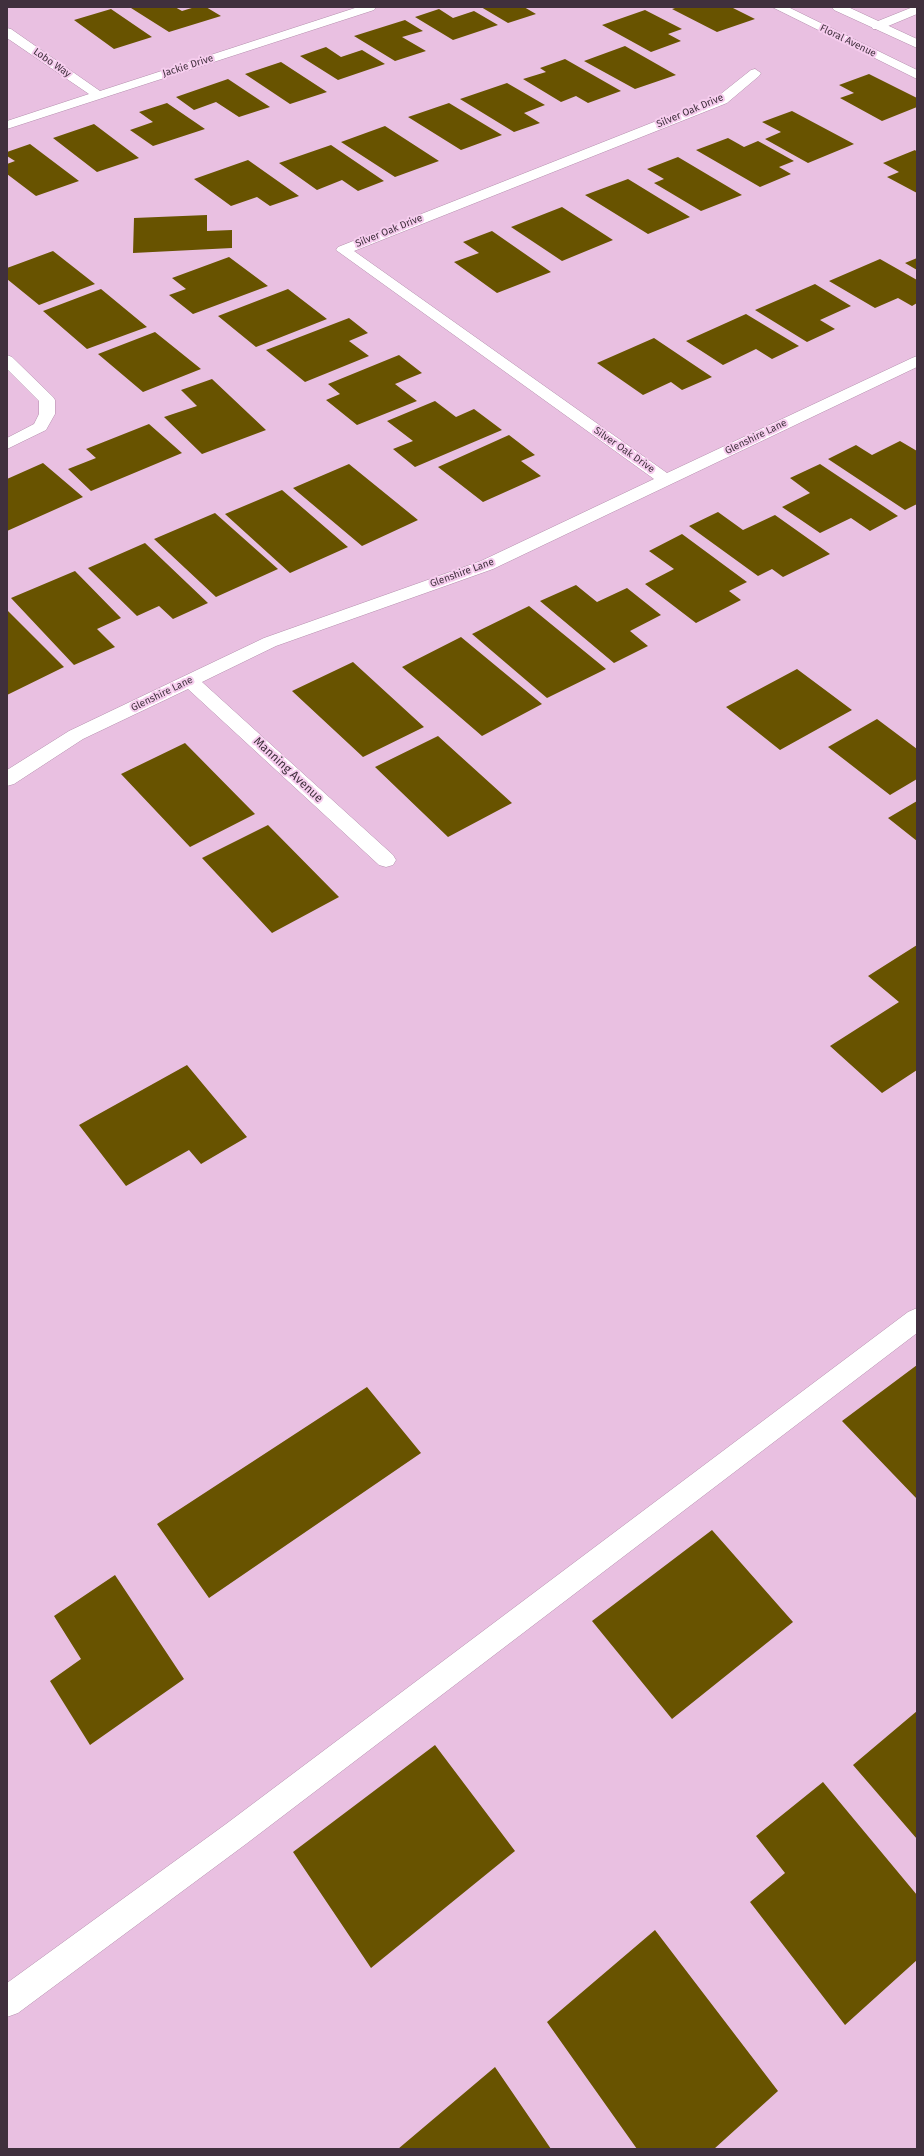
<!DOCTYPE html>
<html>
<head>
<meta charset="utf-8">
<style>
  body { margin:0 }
  #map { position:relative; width:924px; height:2156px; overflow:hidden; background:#e9c0e1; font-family:"Fira Sans",sans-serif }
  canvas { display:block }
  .frame { position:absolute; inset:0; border:8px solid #40303d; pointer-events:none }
</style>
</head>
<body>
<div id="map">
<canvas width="924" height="2156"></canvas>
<div class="frame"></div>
</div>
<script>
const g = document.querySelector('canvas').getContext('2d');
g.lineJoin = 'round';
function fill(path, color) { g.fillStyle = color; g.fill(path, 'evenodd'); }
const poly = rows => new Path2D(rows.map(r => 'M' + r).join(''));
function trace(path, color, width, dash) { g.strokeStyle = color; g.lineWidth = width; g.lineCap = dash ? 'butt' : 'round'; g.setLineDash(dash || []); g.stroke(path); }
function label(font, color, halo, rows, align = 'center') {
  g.font = font + ' "Fira Sans",sans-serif'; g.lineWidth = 4; g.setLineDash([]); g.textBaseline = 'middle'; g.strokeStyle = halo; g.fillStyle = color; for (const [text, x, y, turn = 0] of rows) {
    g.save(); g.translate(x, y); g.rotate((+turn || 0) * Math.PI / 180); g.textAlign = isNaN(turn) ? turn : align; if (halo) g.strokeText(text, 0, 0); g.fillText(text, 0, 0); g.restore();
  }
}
fill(poly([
  [134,7,175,7,182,11,195,7,206,7,221,16,169,32,131,8],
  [481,7,524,7,536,14,508,23],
  [678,7,731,7,755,19,717,32,672,9],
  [111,9,152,37,114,49,74,20],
  [439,9,453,18,474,11,498,25,453,40,415,17],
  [645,10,682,29,668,34,681,41,651,52,602,25],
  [405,20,423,31,402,37,426,51,395,61,354,36],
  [625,46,676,75,635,89,584,61],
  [326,47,341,57,362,50,385,64,338,80,300,56],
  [565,59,621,91,588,103,576,96,561,102,523,79,546,72,540,68],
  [281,62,327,92,290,104,245,74],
  [869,74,917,98,917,107,882,121,840,98,854,93,839,85],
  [228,79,270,107,239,117,216,102,194,110,176,97],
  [507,83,545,105,524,113,540,123,514,132,460,99],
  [167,103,205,129,153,146,130,130,153,122,139,112],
  [449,103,502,135,461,150,408,117],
  [792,111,854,144,808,163,765,139,781,132,762,122],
  [94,124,139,158,97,172,53,138],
  [385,126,439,161,395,177,341,142],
  [728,138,744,147,758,141,794,161,779,167,791,174,760,187,696,150],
  [30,144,79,181,36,196,7,174,7,164,15,161,7,156,7,152],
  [331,145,384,181,358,191,342,180,317,190,279,163],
  [915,150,917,152,917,193,887,177,899,172,883,163],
  [678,157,742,195,701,211,654,183,664,179,647,169],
  [248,160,299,196,270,206,257,197,231,206,194,179],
  [628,179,690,217,648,234,585,195],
  [562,207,613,240,562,261,511,227],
  [207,215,207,231,232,230,232,248,133,253,134,218],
  [492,231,551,272,497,293,454,262,479,253,463,242],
  [53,251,95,284,39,305,7,279,7,268],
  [229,257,268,286,193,314,169,295,186,289,172,278],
  [917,258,917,270,905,263],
  [880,259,917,280,917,303,912,306,898,298,875,308,829,281],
  [815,284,851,306,820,320,835,329,807,342,755,310],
  [101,289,147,327,87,349,43,311],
  [288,289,327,319,256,347,218,316],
  [746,314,799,346,772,359,756,349,723,365,686,341],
  [349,318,368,333,349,341,369,356,305,382,266,350],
  [155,332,201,369,143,392,98,354],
  [654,338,712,377,682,390,671,382,643,395,597,363],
  [399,355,422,373,395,384,417,401,357,425,326,400,340,394,328,384],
  [212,379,266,430,202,454,164,417,197,406,181,390],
  [435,401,456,417,474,409,502,430,415,467,393,449,413,441,387,421],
  [149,424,182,453,91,491,68,469,96,458,86,449],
  [509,435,535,455,521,461,541,476,483,502,438,467],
  [900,441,917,451,917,504,905,510,828,459,856,445,872,455],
  [43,463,83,497,7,531,7,479],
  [349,464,418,520,362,546,293,488],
  [820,464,898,516,870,531,851,518,820,533,782,507,810,493,790,478],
  [282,490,348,547,290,573,225,514],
  [718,512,743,530,775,515,830,554,783,577,772,569,758,576,689,526],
  [215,513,278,569,216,597,154,539],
  [682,534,747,582,729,591,741,600,696,623,645,584,674,569,649,551],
  [145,543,208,603,173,619,159,606,137,616,88,568],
  [75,571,121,618,97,629,115,647,74,665,11,598],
  [576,585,597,602,627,588,661,615,630,631,648,646,614,663,540,601],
  [529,606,606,669,547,698,472,634],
  [7,610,64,667,7,695],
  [461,637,542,704,482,736,402,667],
  [353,662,424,727,363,757,292,691],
  [797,669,852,710,780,750,726,707],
  [877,719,917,749,917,779,890,795,828,747],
  [438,736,512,803,448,837,375,767],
  [185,743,255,814,190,847,121,774],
  [917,801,917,841,888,818],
  [268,825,339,897,272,933,202,858],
  [917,945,917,1070,882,1093,830,1046,899,1002,868,976],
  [187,1065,247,1137,201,1164,189,1150,126,1186,79,1125],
  [917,1365,917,1499,842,1421],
  [367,1387,421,1453,209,1598,157,1524],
  [712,1530,793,1622,672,1719,592,1621],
  [115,1575,184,1679,90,1745,50,1681,81,1659,54,1616],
  [917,1711,917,1839,853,1765],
  [435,1745,515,1851,371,1968,293,1852],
  [823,1782,917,1895,917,1960,845,2025,750,1902,785,1873,756,1836],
  [655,1930,778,2091,714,2149,637,2149,547,2022],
  [495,2067,551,2149,398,2149]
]), '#685300');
const service = poly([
  [913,7,917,7,917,14,881,29,873,29,871,26,873,23,913,7],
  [917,1308,917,1333,246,1844,18,2013,7,2017,7,1983,226,1824,908,1312,917,1308]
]);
const minor = poly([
  [358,7,376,7,374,10,7,129,7,121,89,94,7,38,7,28,11,29,100,91,358,7],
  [755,69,761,73,759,76,727,103,354,251,667,473,912,358,917,356,917,367,493,569,276,646,202,682,393,855,396,860,393,865,386,867,379,865,188,689,83,739,14,784,7,786,7,770,69,731,264,638,481,561,654,479,336,250,338,247,717,97,751,70,755,69],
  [7,355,12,357,53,397,55,400,55,414,46,430,7,449,7,438,34,424,39,414,39,401,7,369,7,355]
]);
const tertiary = poly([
  [772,7,788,7,917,70,917,79,772,7],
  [832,7,848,7,917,39,917,48,834,10,832,7]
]);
trace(service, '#b38dac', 1);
trace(minor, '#b38dac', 1);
trace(tertiary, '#b38dac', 1);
fill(service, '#fff');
fill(minor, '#fff');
fill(tertiary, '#fff');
label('10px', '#40303d', '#f6cdee', [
  ["Floral Avenue",848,41,26],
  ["Lobo Way",52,63,35],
  ["Jackie Drive",188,66,-18],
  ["Silver Oak Drive",690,111,-23],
  ["Silver Oak Drive",389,231,-22],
  ["Glenshire Lane",756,437,-26],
  ["Silver Oak Drive",624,450,35],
  ["Glenshire Lane",462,573,-20],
  ["Glenshire Lane",162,694,-26]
]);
label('12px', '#40303d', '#f6cdee', [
  ["Manning Avenue",288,770,43]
]);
</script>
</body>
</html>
